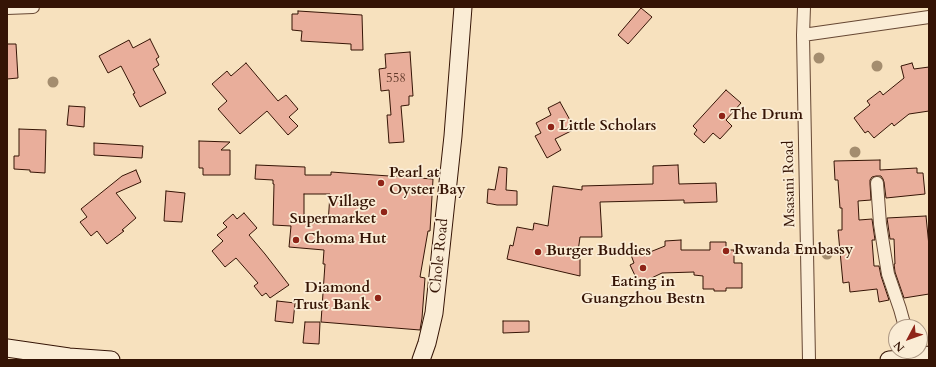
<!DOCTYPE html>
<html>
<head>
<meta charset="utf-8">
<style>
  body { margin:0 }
  #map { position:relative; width:936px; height:367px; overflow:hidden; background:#f7e1be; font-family:Cardo,serif }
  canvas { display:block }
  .frame { position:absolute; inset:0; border:8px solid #351405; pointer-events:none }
  .north { position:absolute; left:888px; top:319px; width:40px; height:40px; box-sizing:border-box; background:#faecd5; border:1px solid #ab9682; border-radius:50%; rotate:229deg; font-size:11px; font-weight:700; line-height:16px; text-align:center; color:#351405 }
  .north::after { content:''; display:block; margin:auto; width:14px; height:18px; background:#8f2418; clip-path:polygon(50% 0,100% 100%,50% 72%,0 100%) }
</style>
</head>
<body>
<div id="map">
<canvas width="936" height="367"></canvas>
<div class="frame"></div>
<div class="north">N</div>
</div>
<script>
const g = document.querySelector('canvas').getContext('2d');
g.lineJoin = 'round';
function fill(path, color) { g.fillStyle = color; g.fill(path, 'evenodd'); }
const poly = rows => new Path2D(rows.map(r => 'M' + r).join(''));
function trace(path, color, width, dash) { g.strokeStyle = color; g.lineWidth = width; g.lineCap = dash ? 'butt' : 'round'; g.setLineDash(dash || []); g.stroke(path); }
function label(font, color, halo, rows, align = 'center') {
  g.font = font + ' Cardo,serif'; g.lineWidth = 3.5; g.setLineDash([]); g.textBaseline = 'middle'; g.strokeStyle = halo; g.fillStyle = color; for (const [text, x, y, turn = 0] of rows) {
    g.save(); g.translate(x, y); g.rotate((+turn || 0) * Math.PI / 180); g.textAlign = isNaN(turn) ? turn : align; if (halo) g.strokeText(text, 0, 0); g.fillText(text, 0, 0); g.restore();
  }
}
const building = poly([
  [641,8,652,17,628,44,618,35,641,8],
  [298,11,362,15,363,50,351,50,351,44,301,41,302,31,292,30,292,14,298,14,298,11],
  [150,39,159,57,156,59,159,65,153,69,166,93,140,107,133,94,135,93,121,66,108,73,99,56,129,40,133,48,150,39],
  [7,44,16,44,18,78,7,79,7,44],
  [410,52,413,96,409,96,409,105,401,106,404,142,389,143,387,115,391,115,389,90,381,91,379,69,386,68,385,54,410,52],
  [246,63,278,101,286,95,298,109,289,117,298,126,288,135,267,111,240,134,218,109,227,101,212,84,227,71,231,76,246,63],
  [912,63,914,69,929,67,929,111,909,114,894,126,892,123,874,138,868,131,865,133,854,118,870,105,867,101,880,91,883,95,904,78,901,66,912,63],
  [726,90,741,103,726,120,732,126,720,139,713,133,704,143,694,134,697,130,693,126,726,90],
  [560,102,575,129,555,139,561,150,547,158,535,136,541,133,536,123,551,115,548,108,560,102],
  [69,106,85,107,84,127,67,125,69,106],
  [19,129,46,130,45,173,30,172,30,170,14,169,14,156,19,156,19,129],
  [199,141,230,142,221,150,230,150,230,175,203,175,203,168,199,168,199,141],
  [94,143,143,146,142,158,94,155,94,143],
  [880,160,880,170,917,168,917,173,923,173,925,194,886,198,884,182,883,179,881,176,876,176,872,177,870,180,870,184,871,200,858,201,859,220,872,219,875,240,872,240,874,266,879,266,881,276,889,300,879,302,877,289,850,292,849,282,843,283,838,230,842,230,842,208,840,208,838,180,835,180,834,161,880,160],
  [256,165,305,167,305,175,331,175,331,172,433,179,430,231,428,231,420,277,425,278,422,318,420,330,321,322,325,264,323,264,324,250,289,247,291,226,273,225,274,184,273,184,273,180,255,179,256,165],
  [304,194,330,194,328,224,304,222,304,194],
  [678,165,679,184,716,183,717,202,684,203,684,200,600,202,602,237,580,237,577,259,580,259,580,276,507,259,510,245,513,246,517,227,533,230,534,223,548,226,553,186,582,190,582,186,653,184,653,166,678,165],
  [499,167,507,168,506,190,517,191,517,205,497,205,487,203,488,189,495,190,499,167],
  [136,170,141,182,116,193,136,218,122,230,124,231,107,244,97,231,91,236,80,222,87,217,81,209,122,176,136,170],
  [166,191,185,193,182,222,164,221,166,191],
  [244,213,257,228,249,235,265,254,289,285,270,298,266,293,262,296,254,286,258,283,236,258,225,267,212,251,223,241,217,235,227,227,223,223,233,214,237,219,244,213],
  [926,216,929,246,929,294,904,298,895,272,894,264,895,264,894,239,890,239,887,218,926,216],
  [681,240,681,250,710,250,710,242,726,242,726,250,734,250,734,263,742,263,742,288,726,288,726,291,714,291,714,289,703,289,703,276,694,275,694,272,662,273,639,284,630,265,634,263,631,255,643,249,645,254,665,246,665,241,681,240],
  [277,301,295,303,293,323,275,321,277,301],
  [503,321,529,321,529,332,503,333,503,321],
  [305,322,320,322,319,344,303,343,305,322]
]);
fill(building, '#e9ae9b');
trace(building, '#351405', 1);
const street = poly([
  [804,7,803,35,809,360],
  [7,8,33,7],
  [803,35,929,17],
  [877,183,880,224,885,256,888,274,900,309,905,327]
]);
const secondary = poly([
  [7,348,69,357,111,360],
  [421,360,427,343,434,313,453,136,463,7],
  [889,360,913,358,929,355]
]);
trace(street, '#664733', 14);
trace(secondary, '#351405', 19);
trace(street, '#faecd5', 12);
trace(secondary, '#faecd5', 17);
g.fillStyle = '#a48d6f';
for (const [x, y] of [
  [819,58],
  [877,66],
  [53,82],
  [855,152],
  [827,254]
]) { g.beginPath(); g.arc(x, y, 5.5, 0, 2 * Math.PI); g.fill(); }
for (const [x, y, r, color] of [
  [722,116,4,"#8f2418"],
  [551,127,4,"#8f2418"],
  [381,183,4,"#8f2418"],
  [384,212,4,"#8f2418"],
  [296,240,4,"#8f2418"],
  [726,251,4,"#8f2418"],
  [538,252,4,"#8f2418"],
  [643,268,4,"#8f2418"],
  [378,298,4,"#8f2418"]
]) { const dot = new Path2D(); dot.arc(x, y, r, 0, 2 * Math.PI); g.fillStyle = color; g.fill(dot); trace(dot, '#faecd5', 1.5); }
label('13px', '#623a2a', null, [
  ["558",396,79]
]);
label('bold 15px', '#351405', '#faecd5', [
  ["The Drum",730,116],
  ["Little Scholars",559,127],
  ["Pearl at",389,174],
  ["Oyster Bay",389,191],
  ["Village",376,203,"right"],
  ["Supermarket",376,220,"right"],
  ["Choma Hut",304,240],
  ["Rwanda Embassy",734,251],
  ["Burger Buddies",546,252],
  ["Eating in",643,283,"center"],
  ["Guangzhou Bestn",643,300,"center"],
  ["Diamond",370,289,"right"],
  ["Trust Bank",370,306,"right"]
], 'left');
label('15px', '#351405', '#faecd5', [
  ["Msasani Road",790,184,-91],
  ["Chole Road",440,256,-84]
]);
</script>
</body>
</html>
